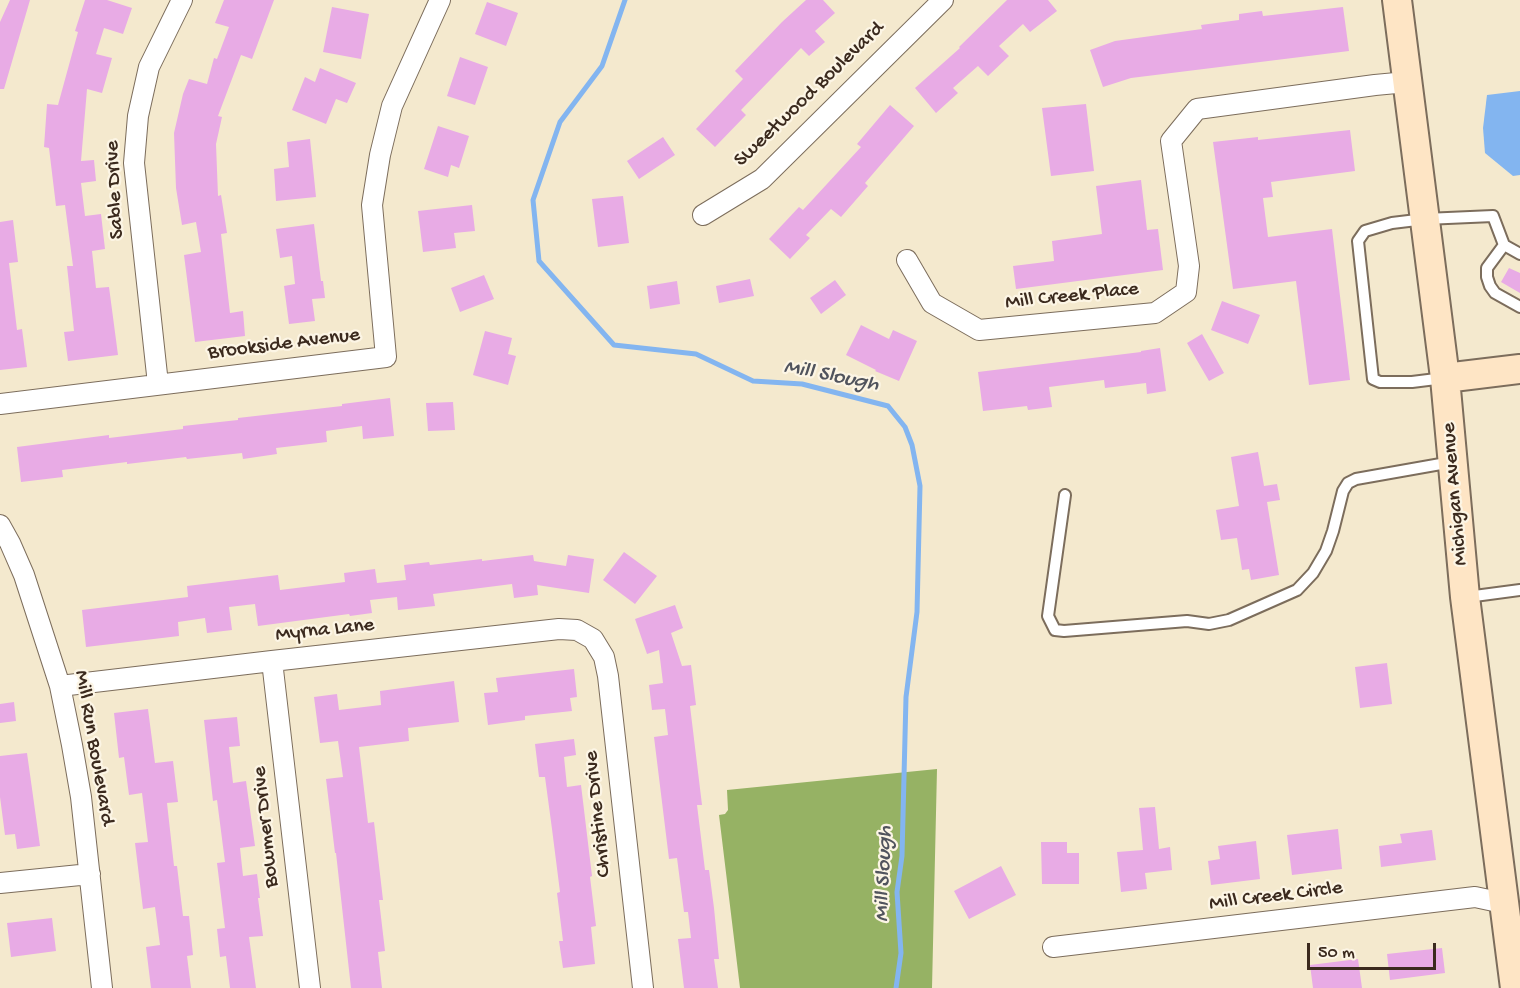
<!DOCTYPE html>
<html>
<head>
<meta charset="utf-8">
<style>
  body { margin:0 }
  #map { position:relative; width:1520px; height:988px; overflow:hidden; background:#f4e9ce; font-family:"Gochi Hand",sans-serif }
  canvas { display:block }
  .scale { position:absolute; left:1307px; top:943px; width:129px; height:27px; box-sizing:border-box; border:3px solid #3b2a1e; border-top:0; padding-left:8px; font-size:18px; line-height:21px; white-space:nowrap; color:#3b2a1e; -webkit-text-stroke:4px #fcf5e5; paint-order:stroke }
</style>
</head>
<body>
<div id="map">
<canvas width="1520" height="988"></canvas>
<div class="scale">50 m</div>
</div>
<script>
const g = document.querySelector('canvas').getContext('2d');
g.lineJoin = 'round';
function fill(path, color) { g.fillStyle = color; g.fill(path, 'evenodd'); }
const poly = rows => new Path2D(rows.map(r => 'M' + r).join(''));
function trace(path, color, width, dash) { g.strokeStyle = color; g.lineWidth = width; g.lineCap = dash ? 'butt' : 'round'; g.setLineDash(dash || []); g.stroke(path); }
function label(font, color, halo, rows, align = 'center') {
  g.font = font + ' "Gochi Hand",sans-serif'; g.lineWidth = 4.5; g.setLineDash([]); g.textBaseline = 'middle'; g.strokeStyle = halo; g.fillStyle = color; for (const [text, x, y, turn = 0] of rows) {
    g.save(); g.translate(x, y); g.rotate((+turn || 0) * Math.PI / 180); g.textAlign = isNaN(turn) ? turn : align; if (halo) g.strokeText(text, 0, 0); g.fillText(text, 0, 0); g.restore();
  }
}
fill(poly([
  [937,769,932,988,740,988,719,815,725,814,728,810,727,790]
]), '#96b264');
fill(poly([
  [1520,91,1520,175,1513,176,1485,153,1483,128,1487,95]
]), '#83b5f0');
trace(poly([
  [625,0,602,66,560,122,533,200,539,261,614,345,696,354,753,381,802,384,888,406,905,427,912,445,920,486,917,612,906,697,902,856,897,892,901,953,896,988]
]), '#83b5f0', 5);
fill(poly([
  [10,0,30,0,4,89,0,89,0,22],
  [85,0,107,0,132,8,123,34,104,28,96,54,112,58,102,93,87,89,81,161,94,160,96,181,81,183,85,216,101,214,105,249,92,251,96,288,109,287,118,355,68,361,64,332,74,331,67,266,73,266,65,205,56,206,49,148,44,147,47,104,58,105,78,32,75,31],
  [224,0,274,0,252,59,241,55,218,116,222,117,216,144,218,196,221,195,227,233,221,234,230,313,243,311,245,336,195,342,184,255,201,252,196,222,182,225,176,188,174,133,183,94,189,79,207,84,214,58,217,59,229,27,215,23],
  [806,0,823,0,835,13,815,31,825,42,809,56,801,48,741,110,746,115,715,147,696,129,743,79,735,71,782,22],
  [1007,0,1048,0,1057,11,1030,32,1023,24,999,46,1009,56,988,76,978,66,953,88,958,93,936,113,915,88,960,48,959,47],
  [487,2,518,13,506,46,475,34],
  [332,7,369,14,361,59,323,52],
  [1343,7,1349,51,1131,78,1103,87,1090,50,1115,41,1202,29,1201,25,1239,20,1239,14,1262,11,1263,16],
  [460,57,488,67,475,105,447,96],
  [320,68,356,83,347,103,336,99,326,124,292,110,305,77,315,82],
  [1086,104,1094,171,1051,176,1042,108],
  [890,105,914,126,865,183,868,186,841,217,831,209,806,235,810,238,790,259,769,239,799,207,803,210,861,147,857,144],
  [438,126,469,136,459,168,451,165,448,177,424,169],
  [1350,130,1355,171,1271,182,1273,197,1263,198,1268,237,1332,229,1350,380,1309,385,1296,281,1233,289,1213,142,1258,137,1258,140],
  [663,137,675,155,639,179,627,161],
  [310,139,316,197,276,201,274,169,289,167,287,142],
  [1141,180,1147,230,1158,229,1163,270,1016,289,1013,266,1054,261,1052,241,1102,234,1096,186],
  [623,196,629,243,598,247,592,199],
  [472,205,475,231,454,233,456,248,423,252,418,211],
  [13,220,18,262,9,263,17,330,22,329,27,367,0,370,0,222],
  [314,224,321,281,323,281,325,298,312,299,315,321,289,324,284,286,295,284,292,256,280,258,276,229],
  [1509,268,1520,273,1520,293,1501,282],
  [484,275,494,299,460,312,451,288],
  [750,279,754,296,719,303,716,286],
  [835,280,846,295,821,314,810,298],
  [677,281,680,304,650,309,647,286],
  [1222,301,1260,315,1248,344,1211,330],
  [861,325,889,339,893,330,917,341,899,381,875,371,876,370,846,355],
  [485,331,512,338,508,354,516,356,508,385,473,375],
  [1202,334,1224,373,1209,381,1187,343],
  [1160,348,1166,391,1147,394,1146,383,1105,388,1104,380,1049,387,1052,407,1028,410,1027,406,983,411,978,372,1141,352,1141,351],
  [390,398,394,436,363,439,362,426,326,431,327,442,276,448,277,454,243,459,242,453,187,459,186,457,127,464,127,462,62,470,63,477,21,482,17,447,109,435,109,438,183,429,183,426,238,420,238,418,342,406,342,404],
  [453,402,455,430,428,431,426,403],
  [1258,452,1264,486,1277,484,1280,500,1267,502,1279,575,1251,580,1249,569,1242,570,1237,538,1221,540,1216,510,1239,506,1231,457],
  [624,552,657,576,635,604,603,580],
  [533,555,534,561,566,566,568,555,594,559,589,593,537,585,538,595,514,598,512,584,433,594,435,606,398,610,397,597,370,600,372,613,350,616,349,614,258,626,255,604,229,607,232,630,207,633,205,618,178,622,179,636,86,647,82,610,188,597,187,586,278,575,280,590,345,582,344,573,375,569,377,583,406,580,404,565,429,562,430,565,482,559,482,561],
  [675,605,683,628,671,633,682,666,691,665,696,705,690,706,702,805,697,805,705,870,709,870,714,908,719,959,714,959,718,988,684,988,678,939,691,938,688,912,684,912,677,858,669,859,654,737,668,735,665,709,652,710,649,685,663,683,659,650,647,654,635,619],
  [1387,663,1392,704,1360,708,1355,667],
  [574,669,577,697,570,698,572,711,525,716,525,720,488,725,484,693,498,692,496,678],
  [454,681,459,722,408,728,409,741,359,747,368,823,374,822,383,900,379,900,385,951,378,952,382,988,351,988,336,853,335,853,326,779,343,777,338,741,320,743,314,697,337,694,339,710,381,705,380,691],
  [14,702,16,721,0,723,0,704],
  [148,709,155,763,173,761,178,802,167,803,174,866,177,866,183,916,189,916,193,955,187,956,191,988,151,988,146,947,160,945,155,907,143,909,135,843,148,842,142,793,129,795,124,757,119,758,114,713],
  [237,717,240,746,229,747,233,783,246,781,255,846,240,848,243,876,257,874,260,898,258,898,263,936,249,937,256,988,230,988,226,956,220,957,217,929,225,928,217,863,225,862,217,800,213,801,204,720],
  [574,739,576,755,564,757,567,787,581,785,592,876,590,877,596,926,591,927,595,964,563,968,559,941,563,941,557,893,560,892,552,829,545,777,539,777,535,744],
  [27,753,40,846,17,849,15,834,5,835,0,797,0,756],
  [1155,807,1159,849,1170,847,1172,870,1145,873,1147,889,1121,892,1117,852,1143,850,1139,808],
  [1338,829,1342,869,1292,875,1287,835],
  [1432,830,1436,860,1381,867,1379,846,1402,843,1400,834],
  [1256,841,1260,879,1211,885,1208,861,1220,859,1218,846],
  [1041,842,1067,842,1067,853,1079,853,1079,884,1042,884],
  [1001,866,1016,895,969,919,954,891],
  [52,918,56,951,11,957,7,923],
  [1442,948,1445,973,1390,980,1387,954],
  [1358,959,1362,988,1313,988,1310,965]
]), '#e8abe5');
const lane = poly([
  [1504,245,1487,268,1487,277,1490,286,1495,293,1520,307],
  [1444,378,1412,382,1380,382,1373,379,1358,241,1365,231,1392,223,1425,219,1493,216,1504,245,1520,254],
  [1065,495,1048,616,1055,630,1064,631,1187,621,1209,624,1229,620,1297,590,1313,573,1326,551,1333,531,1343,491,1348,483,1356,479,1452,462],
  [1467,597,1520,590]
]);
const street = poly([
  [703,215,762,179,943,0],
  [907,260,932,303,979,330,1155,313,1186,292,1189,266,1171,141,1197,109,1375,85,1407,82],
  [158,384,134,163,138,116,149,67,182,0],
  [0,404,386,357,372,205,380,155,392,106,440,0],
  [0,525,10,543,24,575,60,686,72,745,81,797,102,988],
  [272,661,310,988],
  [60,686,272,661,559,629,577,630,593,639,604,657,608,676,643,988],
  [0,883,90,874],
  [1053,947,1475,897,1503,903]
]);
const secondary = poly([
  [1397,0,1445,378,1465,597,1515,988],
  [1445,378,1520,369]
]);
trace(lane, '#7c6d5c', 14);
trace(street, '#7c6d5c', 22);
trace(secondary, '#7c6d5c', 32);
trace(lane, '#fff', 10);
trace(street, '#fff', 20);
trace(secondary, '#fee5c5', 28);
label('21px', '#3b2a1e', '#fcf5e5', [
  ["Sweetwood Boulevard",810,95,-44],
  ["Sable Drive",116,190,-93],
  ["Mill Creek Place",1072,297,-6],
  ["Brookside Avenue",284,345,-7],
  ["Michigan Avenue",1456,494,-95],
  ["Myrna Lane",325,631,-6],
  ["Mill Run Boulevard",93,748,80],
  ["Christine Drive",599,814,-96],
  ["Bowmer Drive",267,827,-96],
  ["Mill Creek Circle",1276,897,-7]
]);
label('italic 22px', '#51545d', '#fcf5e5', [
  ["Mill Slough",831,377,11],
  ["Mill Slough",885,874,-88]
]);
</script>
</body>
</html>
